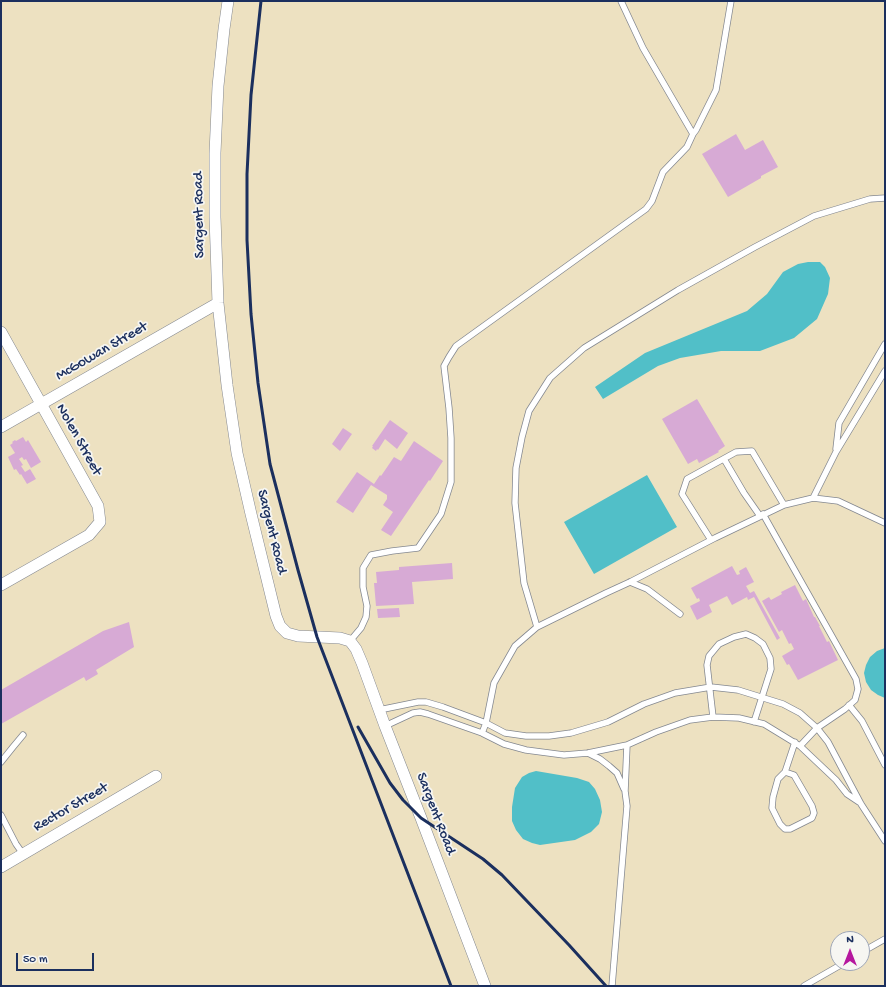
<!DOCTYPE html>
<html>
<head>
<meta charset="utf-8">
<style>
  body { margin:0 }
  #map { position:relative; width:886px; height:987px; overflow:hidden; background:#ede1c1; font-family:"Gochi Hand",sans-serif }
  canvas { display:block }
  .frame { position:absolute; inset:0; border:2px solid #1b2f5e; pointer-events:none }
  .north { position:absolute; left:830px; top:931px; width:40px; height:40px; box-sizing:border-box; background:#f6f6f2; border:1px solid #9ea6b7; border-radius:50%; rotate:0deg; font-size:11px; font-weight:700; line-height:16px; text-align:center; color:#1b2f5e }
  .north::after { content:''; display:block; margin:auto; width:14px; height:18px; background:#b5179e; clip-path:polygon(50% 0,100% 100%,50% 72%,0 100%) }
  .scale { position:absolute; left:16px; top:953px; width:78px; height:18px; box-sizing:border-box; border:2px solid #1b2f5e; border-top:0; padding-left:5px; font-size:12px; line-height:14px; white-space:nowrap; color:#1b2f5e; -webkit-text-stroke:3px #f6f6f2; paint-order:stroke }
</style>
</head>
<body>
<div id="map">
<canvas width="886" height="987"></canvas>
<div class="frame"></div>
<div class="north">N</div>
<div class="scale">50 m</div>
</div>
<script>
const g = document.querySelector('canvas').getContext('2d');
g.lineJoin = 'round';
function fill(path, color) { g.fillStyle = color; g.fill(path, 'evenodd'); }
const poly = rows => new Path2D(rows.map(r => 'M' + r).join(''));
function trace(path, color, width, dash) { g.strokeStyle = color; g.lineWidth = width; g.lineCap = dash ? 'butt' : 'round'; g.setLineDash(dash || []); g.stroke(path); }
function label(font, color, halo, rows, align = 'center') {
  g.font = font + ' "Gochi Hand",sans-serif'; g.lineWidth = 3.5; g.setLineDash([]); g.textBaseline = 'middle'; g.strokeStyle = halo; g.fillStyle = color; for (const [text, x, y, turn = 0] of rows) {
    g.save(); g.translate(x, y); g.rotate((+turn || 0) * Math.PI / 180); g.textAlign = isNaN(turn) ? turn : align; if (halo) g.strokeText(text, 0, 0); g.fillText(text, 0, 0); g.restore();
  }
}
fill(poly([
  [808,262,820,262,825,267,830,278,828,294,817,319,794,338,760,351,721,351,680,358,658,366,603,399,595,387,645,353,747,311,767,294,783,272,798,264],
  [647,475,677,527,594,574,564,522],
  [885,648,885,698,878,695,871,690,866,682,864,673,866,665,870,657,877,651],
  [536,771,577,778,589,782,595,789,600,800,602,812,599,824,591,832,575,840,540,845,532,843,523,839,516,830,512,821,512,807,515,788,522,777,529,773]
]), '#51bfc8');
fill(poly([
  [736,134,745,150,763,140,778,167,761,176,761,178,728,197,702,154],
  [697,399,725,446,718,451,719,452,699,463,697,459,688,464,662,419],
  [390,420,408,433,397,449,385,439,378,450,377,449,376,451,372,448,373,446,372,446],
  [343,428,352,434,340,451,332,444],
  [23,437,26,442,28,440,41,462,31,468,26,459,24,460,22,457,19,459,23,465,21,466,25,472,30,469,36,479,27,484,21,474,20,475,16,469,14,470,8,457,15,453,10,445,13,443,12,442,15,440,16,441],
  [414,441,443,461,430,481,429,480,391,536,381,530,393,512,383,505,387,499,387,495,371,485,353,513,336,502,357,472,374,484,380,475,381,476,394,457,401,461],
  [452,563,453,579,412,582,414,604,376,606,374,583,377,583,376,572,399,570,399,567],
  [732,566,737,575,740,574,739,571,746,567,754,582,746,586,750,593,754,591,780,638,777,640,754,597,748,600,747,597,732,605,727,596,709,605,712,612,697,620,690,606,700,601,699,598,697,599,691,588],
  [795,585,803,601,806,599,814,617,815,617,820,626,819,626,827,642,829,641,838,660,798,680,789,664,787,665,782,656,794,649,791,643,789,644,782,630,779,632,762,601,769,597,771,600,782,594,781,592],
  [399,608,400,617,378,618,377,609],
  [129,622,134,647,96,670,98,674,86,681,84,677,1,724,1,690,103,631]
]), '#d7aad5');
const service = poly([
  [621,1,643,48,693,134],
  [836,449,839,423,885,344],
  [724,459,744,493,760,516],
  [813,498,836,452,885,371],
  [763,514,856,679,858,689,855,700,845,709,817,728,800,746],
  [711,540,682,494,687,479,736,452,752,451,784,505],
  [630,582,647,589,680,614],
  [537,627,524,583,515,503,516,468,522,437,529,411,550,378,584,348,678,290,755,247,814,216,870,199,885,198],
  [350,641,361,628,366,617,367,606,363,587,363,568,371,555,392,551,418,548,441,514,451,482,451,438,449,408,444,366,449,357,456,346,646,209,652,201,663,172,687,147,693,134,696,130,716,90,731,1],
  [849,705,862,721,885,765],
  [379,710,418,702,426,702,443,707,486,723,505,733,526,736,549,736,571,733,608,722,644,704,675,693,711,687,738,690,783,704,800,713,817,728,828,742,861,804,885,841],
  [713,717,707,665,709,656,719,644,734,637,746,634,755,638,763,644,770,658,771,669,754,722],
  [385,726,413,713,420,712,428,714,482,733,504,744,526,750,564,755,588,753,627,745,656,732,690,720,713,717,739,718,764,724,800,746,836,780,847,794,859,802],
  [482,733,486,723,494,683,515,646,537,627,606,593,630,582,715,538,784,505,813,498,838,501,885,523],
  [588,753,600,759,609,766,617,773,624,789],
  [1,762,13,747,23,735],
  [785,772,794,775,812,806,814,813,812,818,790,829,785,829,780,824,772,808,773,797,778,779,785,772,795,742],
  [1,815,16,844,23,854],
  [862,952,885,939],
  [612,986,627,806,625,791,627,745],
  [804,986,844,963]
]);
const minor = poly([
  [228,1,224,29,218,86,215,153,215,217,218,303,227,385,237,453,251,514,276,616,280,626,287,633,298,636,340,638,350,641,356,649,362,663,385,726,421,818,485,986],
  [1,332,98,506,100,522,89,535,1,585],
  [1,427,218,303],
  [1,867,156,776]
]);
trace(service, '#848890', 7);
trace(minor, '#848890', 12);
trace(service, '#fff', 5.5);
trace(minor, '#fff', 11);
trace(poly([
  [261,1,251,95,247,174,247,240,251,314,258,383,270,464,298,570,317,637,451,986],
  [358,727,390,783,403,800,421,818,483,859,502,875,569,945,606,986]
]), '#1b2f5e', 3);
label('15px', '#1b2f5e', '#f6f6f2', [
  ["Sargent Road",200,215,-91],
  ["McGowan Street",102,352,-30],
  ["Nolen Street",78,440,61],
  ["Sargent Road",271,532,76],
  ["Rector Street",71,808,-30],
  ["Sargent Road",435,814,69]
]);
</script>
</body>
</html>
